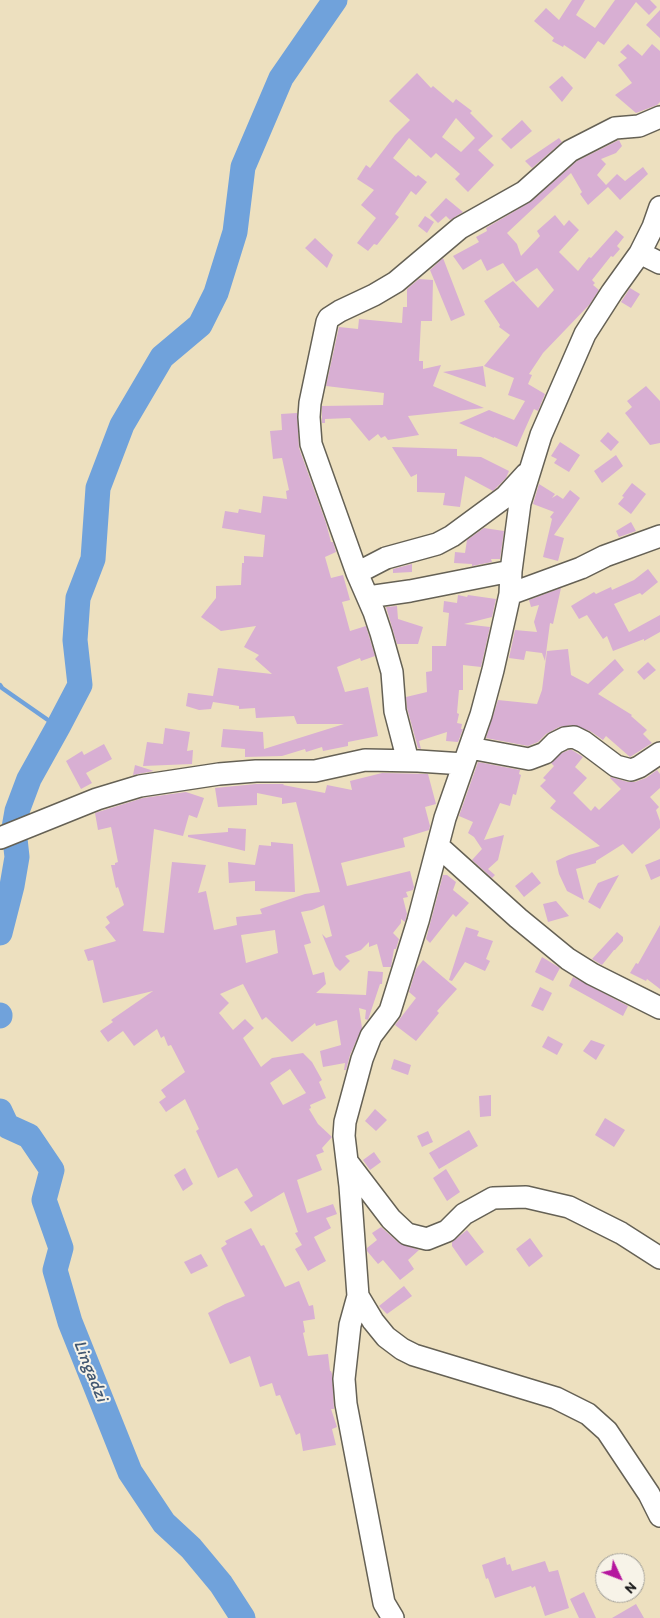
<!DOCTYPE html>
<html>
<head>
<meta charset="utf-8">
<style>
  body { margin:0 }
  #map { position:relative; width:660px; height:1618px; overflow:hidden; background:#ede0bf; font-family:Itim,sans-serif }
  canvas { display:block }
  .north { position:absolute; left:595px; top:1553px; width:50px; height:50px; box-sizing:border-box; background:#f7f3e8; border:1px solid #9f9d96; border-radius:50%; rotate:133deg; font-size:14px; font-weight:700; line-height:20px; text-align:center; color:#1c1c1c }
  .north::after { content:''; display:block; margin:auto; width:18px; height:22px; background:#b5179e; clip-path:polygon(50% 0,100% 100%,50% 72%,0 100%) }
</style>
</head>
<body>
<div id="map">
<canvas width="660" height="1618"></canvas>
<div class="north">N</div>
</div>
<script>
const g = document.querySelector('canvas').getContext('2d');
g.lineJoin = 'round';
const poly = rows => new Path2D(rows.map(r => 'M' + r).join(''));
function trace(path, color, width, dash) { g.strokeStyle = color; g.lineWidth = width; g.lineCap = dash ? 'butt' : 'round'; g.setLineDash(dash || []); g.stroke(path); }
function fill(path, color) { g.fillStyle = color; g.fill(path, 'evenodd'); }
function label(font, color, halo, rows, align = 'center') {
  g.font = font + ' Itim,sans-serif'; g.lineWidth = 4; g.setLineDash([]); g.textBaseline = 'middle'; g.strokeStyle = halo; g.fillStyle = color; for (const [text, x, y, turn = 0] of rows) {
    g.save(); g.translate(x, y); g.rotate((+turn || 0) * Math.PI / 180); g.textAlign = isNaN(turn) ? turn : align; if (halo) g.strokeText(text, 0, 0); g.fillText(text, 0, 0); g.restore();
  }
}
trace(poly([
  [0,685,2,688,58,727]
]), '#70a2db', 4.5);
trace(poly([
  [14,828,17,811,29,779,58,727,80,685,75,640,78,598,93,559,98,488,122,425,162,357,200,325,216,293,235,232,243,167,281,78,335,0],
  [0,933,12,886,17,857,15,839],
  [0,1015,0,1016],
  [0,1111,7,1126,29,1136,52,1170,44,1200,61,1248,55,1270,70,1322,130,1472,164,1523,191,1548,221,1584,243,1618]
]), '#70a2db', 25);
fill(poly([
  [572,0,585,0,576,15,595,28,615,0,650,0,657,7,649,15,636,2,604,45,598,41,585,59,564,45,563,47,552,41,554,38,534,21,546,8,559,20],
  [660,10,660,38,646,25],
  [628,44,642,56,652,44,660,51,660,102,657,105,636,113,615,95,632,83,618,65,627,58,620,52],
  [417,73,431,88,433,86,453,103,456,99,472,111,470,113,493,136,478,150,494,165,468,192,455,179,460,174,436,153,431,158,409,138,393,158,416,177,418,175,427,182,416,195,411,191,395,214,399,217,377,245,374,244,368,251,357,243,376,218,361,205,374,190,357,179,366,165,370,168,395,135,410,120,389,101],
  [456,118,475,138,461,152,442,137],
  [562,76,573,88,562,102,549,87],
  [522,120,532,131,511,149,501,139],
  [559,138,562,142,532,168,525,161],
  [619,140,622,146,616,153,601,159,606,164,597,175,606,185,617,174,625,181,643,167,648,174,620,200,608,187,588,205,580,194,582,192,571,173,507,233,517,244,521,256,540,236,537,231,555,215,564,226,569,220,579,230,559,252,578,271,589,257,591,258,616,230,624,237,617,246,620,249,613,257,611,256,592,280,595,283,593,285,599,290,590,304,543,353,529,374,532,375,528,384,545,394,538,411,534,409,517,447,494,437,494,438,459,423,489,410,514,420,525,401,508,395,514,378,484,366,510,335,499,327,500,325,484,301,513,281,538,308,554,290,537,268,516,282,503,263,487,271,481,259,463,270,453,256,479,242,476,237,487,231,486,228,532,201,577,161],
  [446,198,463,212,450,220,446,216,438,223,430,215],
  [425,216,434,222,427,233,418,226],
  [315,238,333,255,327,268,305,248],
  [443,258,465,315,451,321,430,270],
  [419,279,433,280,432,321,421,321,419,361,423,361,423,369,441,365,433,386,484,408,408,416,419,435,388,440,385,436,381,438,378,434,369,441,350,418,325,419,325,423,322,423,322,406,383,405,384,393,326,386,339,327,358,329,359,319,402,323,403,307,407,307,407,289],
  [630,288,640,294,631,308,621,302],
  [483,366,486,387,443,372],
  [646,386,660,401,660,443,650,445,625,413,632,407,627,401],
  [297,413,299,448,326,523,331,542,333,542,336,552,325,557,331,578,343,575,350,600,342,602,350,631,366,626,375,656,361,661,360,658,337,667,345,692,368,687,378,736,348,742,348,746,323,751,322,747,306,752,305,749,282,756,245,757,245,749,221,747,223,729,263,732,264,749,344,724,297,724,294,716,256,718,255,708,239,709,239,706,213,702,211,709,199,710,186,706,188,693,213,696,218,668,272,674,255,659,259,655,244,647,256,626,221,631,201,617,216,598,216,586,241,585,242,563,244,563,244,556,263,557,265,535,222,528,225,511,238,513,239,509,261,513,263,496,287,499,286,491,289,490,282,458,273,459,270,431,282,430,281,414],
  [608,432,619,442,611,451,600,441],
  [560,442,580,455,569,472,554,463,557,459,551,456],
  [392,447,457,449,457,456,481,457,509,471,506,478,493,491,465,476,460,507,443,505,445,493,417,492,417,474,411,477],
  [616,455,623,466,602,483,594,471],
  [632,483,646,494,631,514,618,504,624,497,622,496],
  [539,484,555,494,552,498,557,495,563,499,570,490,580,498,554,535,564,538,558,561,543,557,552,519,550,517,554,512,533,504],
  [631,522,636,531,619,537,616,531],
  [484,528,504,531,500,559,491,559,492,562,472,566,472,564,454,563,455,552,465,553,467,540],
  [412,564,412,572,393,573,393,569],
  [648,569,658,582,642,595,640,593,614,604,629,632,660,615,660,632,644,641,644,639,613,651,607,636,603,639,587,615,579,619,571,606,594,592,596,594,611,587,612,590,634,580],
  [561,588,553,624,550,623,545,661,542,653,526,651,524,660,509,658,515,630,537,632,534,622,539,605,531,607,529,600],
  [458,595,467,597,468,595,496,599,492,617,464,624,490,627,481,667,463,665,463,690,459,690,457,713,459,714,457,723,462,724,461,729,463,729,458,742,446,741,447,732,419,741,421,749,418,748,407,708,406,697,427,692,426,672,432,671,432,646,446,646,449,613,443,612,444,601,457,603],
  [397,606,398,619,423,627,418,644,397,644,386,607],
  [568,649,571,675,588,684,615,659,624,670,598,694,632,715,631,716,647,730,643,734,652,743,630,757,606,736,603,740,590,731,573,725,559,727,546,734,538,742,528,746,486,738,498,700,537,704,542,690,547,651],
  [648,662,656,670,644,680,637,672],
  [165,728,190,732,187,751,193,750,192,764,143,766,147,742,163,744],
  [104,744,112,759,86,773,92,783,81,789,66,761,82,751,84,755],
  [569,750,572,750,583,757,575,767,587,778,573,793,591,811,595,806,599,810,621,789,610,778,611,777,628,782,635,782,646,778,657,770,660,774,660,788,650,797,659,807,656,810,660,821,660,828,632,854,623,844,596,861,596,863,576,869,584,900,567,891,559,874,556,861,569,855,600,846,550,808,556,801,540,786,546,780,543,778,554,766,551,763,562,753],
  [478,762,520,770,519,774,521,775,516,795,513,794,510,806,500,803,484,840,504,835,498,860,488,869,495,875,492,878,472,860,482,849,474,837,468,833,473,822,459,816],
  [135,765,154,771,133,775],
  [382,773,428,774,436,804,425,807,430,826,429,830,403,838,405,847,341,863,347,886,410,871,414,887,413,890,406,892,408,897,403,898,407,914,405,922,401,919,401,923,393,933,399,939,396,949,394,949,391,967,383,967,377,944,369,947,369,942,361,950,345,956,350,961,340,971,335,966,322,934,326,938,332,936,324,905,312,910,301,912,311,943,304,945,313,975,324,972,326,984,316,993,366,995,368,971,383,972,382,984,380,984,368,1020,365,1019,366,1010,359,1008,362,1028,350,1055,346,1070,344,1070,345,1063,323,1067,320,1051,341,1045,337,1020,316,1026,315,1023,292,1042,266,1017,262,1020,243,984,220,994,229,1003,219,1013,233,1030,245,1019,254,1028,243,1038,261,1067,272,1058,303,1053,312,1062,322,1080,319,1082,326,1098,310,1105,311,1108,309,1109,318,1124,332,1137,322,1148,324,1152,316,1155,322,1170,297,1180,307,1213,333,1204,337,1214,326,1218,331,1228,314,1237,326,1261,308,1271,295,1249,302,1245,295,1233,298,1232,284,1192,251,1212,244,1202,253,1196,237,1168,218,1178,196,1131,199,1129,185,1099,166,1112,159,1102,166,1097,161,1090,185,1072,171,1045,168,1046,164,1036,161,1038,157,1029,134,1046,123,1031,108,1042,100,1031,113,1022,111,1020,153,991,103,1003,93,960,88,961,84,950,116,941,105,927,110,923,106,917,124,905,118,887,116,888,111,865,115,865,115,863,118,862,111,827,98,830,95,813,143,798,186,792,204,798,197,818,189,815,183,836,154,829,143,931,164,933,172,862,206,865,198,893,206,891,214,930,237,925,236,917,262,914,260,909,305,894,320,892,296,802,282,804,282,798,257,793,257,805,218,807,215,788,256,784,284,784,283,785,325,793,327,785,352,790,350,781],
  [275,930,278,953,246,963,241,935],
  [290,1069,306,1093,283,1105,270,1083],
  [228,828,246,829,245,851,188,837,188,835,228,832],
  [271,842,293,844,295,892,255,891,255,881,229,883,228,862,255,865,259,845,271,846],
  [660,859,660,876,651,880,645,865],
  [532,872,541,883,524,897,515,886],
  [443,875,447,875,456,882,453,890,469,903,456,917,453,914,430,943,426,939],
  [619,875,600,909,588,902,598,883],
  [556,901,569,916,548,922,543,904],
  [660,925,660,989,647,979,646,981,630,973,636,963,638,964],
  [466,927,479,931,477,936,493,941,486,959,490,961,485,971,465,962,452,981,449,980],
  [617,932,623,937,623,941,615,950,614,950,602,965,592,959],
  [542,957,560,968,553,981,535,972],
  [423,960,457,989,437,1011,439,1013,416,1041,395,1025,416,998,409,992,416,969],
  [573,977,628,1006,623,1016,569,986],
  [540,987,552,993,543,1011,531,1006],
  [548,1036,563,1044,557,1055,542,1047],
  [591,1040,605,1045,596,1060,583,1051],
  [394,1059,411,1065,408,1075,391,1069],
  [491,1095,491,1116,480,1117,479,1096],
  [375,1109,387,1120,376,1131,365,1121],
  [605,1118,625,1130,614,1147,595,1135],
  [469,1130,478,1146,439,1169,429,1153],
  [428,1131,433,1142,422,1147,417,1136],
  [374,1152,381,1162,370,1170,363,1160],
  [185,1168,193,1184,183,1191,174,1175],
  [446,1169,460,1192,447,1201,433,1178],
  [381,1227,399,1243,419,1250,408,1260,414,1269,400,1280,383,1260,378,1264,367,1251,367,1248,377,1240,372,1233],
  [251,1228,261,1246,264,1245,285,1287,299,1281,309,1306,313,1305,315,1319,303,1321,305,1332,303,1333,308,1356,328,1354,330,1371,331,1371,332,1374,334,1409,331,1409,337,1427,332,1429,336,1445,303,1451,300,1433,296,1435,280,1395,276,1396,272,1383,260,1387,250,1356,230,1364,208,1313,225,1304,245,1296,221,1248,227,1244,225,1241],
  [467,1230,484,1252,466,1266,452,1246,452,1242],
  [530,1238,543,1256,529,1267,516,1249],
  [201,1254,208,1266,191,1274,184,1262],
  [404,1286,412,1296,387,1314,379,1306],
  [505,1557,507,1565,510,1564,512,1571,545,1561,549,1572,558,1570,569,1608,545,1616,535,1586,532,1588,531,1586,495,1598,488,1578,486,1579,482,1565],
  [584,1592,596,1618,579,1618,570,1599],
  [636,1604,644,1618,612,1618]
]), '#d8afd3');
const minor = poly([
  [660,207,653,227,640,253,612,292,585,334,541,435,520,503,511,571,510,594,493,670,481,715,445,818,418,921,390,1011,371,1036,362,1059,345,1122,344,1136,350,1186,358,1296,373,1321,386,1337,402,1349,414,1355,556,1398,588,1414,607,1431,649,1494,660,1516],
  [640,253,660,263],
  [357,573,386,558,437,544,452,536,505,497,526,474],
  [510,594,581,568,605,556,660,536],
  [368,597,410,591,511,571],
  [470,748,529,759,545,753,555,743,565,738,574,737,584,742,616,766,631,770,639,767,660,753],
  [408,761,395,711,392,672,381,633,374,612,357,573,311,444,309,417,310,403,327,322,329,318,340,311,374,295,396,282,460,228,524,192,570,151,615,128,639,126,660,117],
  [0,838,97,799,140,786,219,774,256,771,315,771,365,760,418,761,464,764],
  [438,846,518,918,568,959,592,974,660,1008],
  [349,1164,391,1219,407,1234,427,1239,447,1231,464,1214,493,1198,526,1197,569,1207,621,1233,660,1258],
  [358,1296,350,1325,344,1379,346,1404,384,1603,393,1618]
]);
trace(minor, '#656155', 24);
trace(minor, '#fff', 21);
label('italic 18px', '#425872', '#f7f3e8', [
  ["Lingadzi",90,1371,68]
]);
</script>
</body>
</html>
